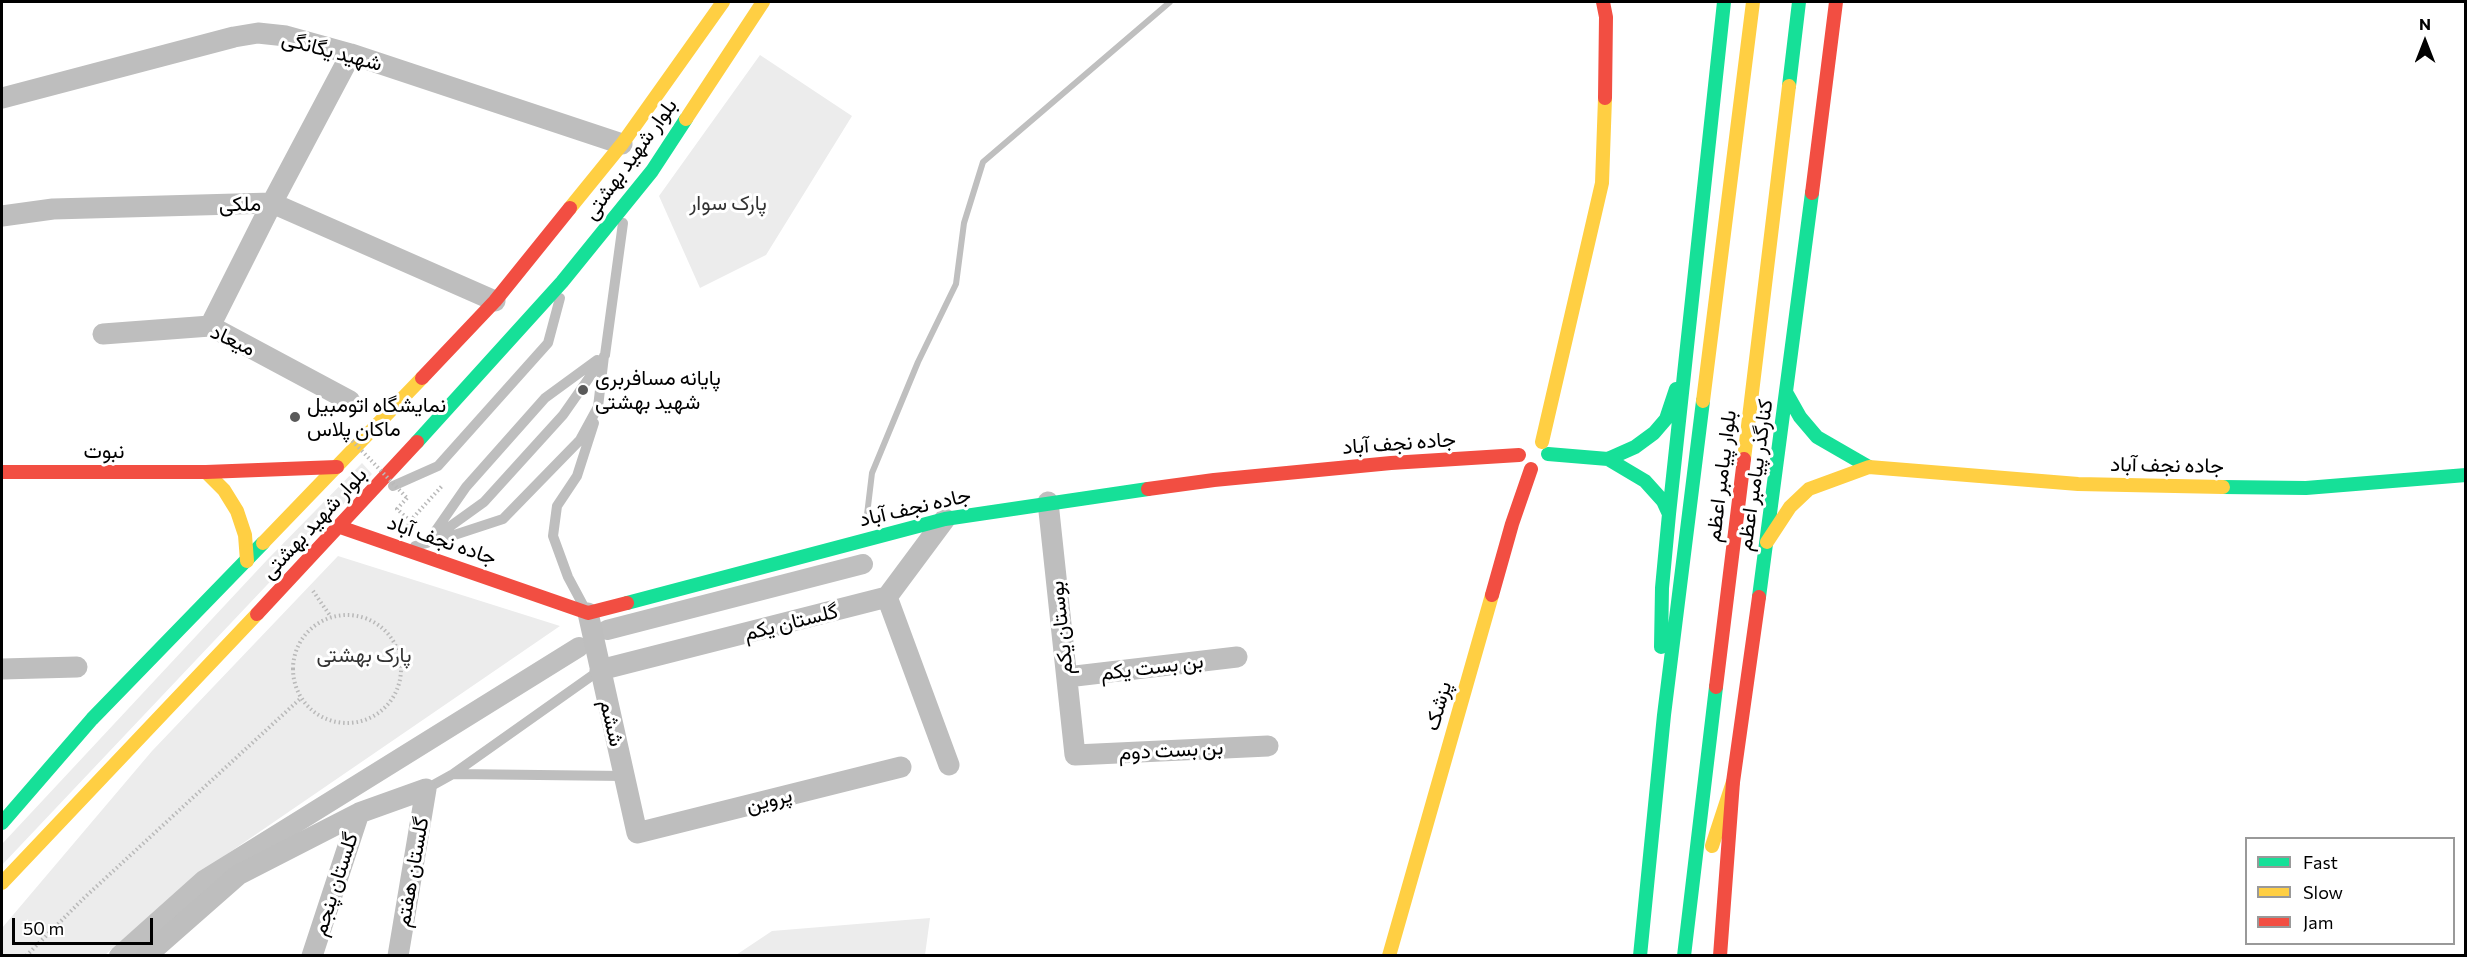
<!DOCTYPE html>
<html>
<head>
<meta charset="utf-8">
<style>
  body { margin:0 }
  #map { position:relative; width:2467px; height:957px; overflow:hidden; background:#fff; font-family:Commissioner,sans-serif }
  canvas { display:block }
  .frame { position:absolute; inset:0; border:3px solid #000; pointer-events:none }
  .legend { position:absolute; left:2245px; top:837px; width:210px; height:108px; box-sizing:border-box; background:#fff; border:2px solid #999; margin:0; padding:8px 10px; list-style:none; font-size:18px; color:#000 }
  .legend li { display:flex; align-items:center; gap:12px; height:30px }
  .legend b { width:30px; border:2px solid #999 }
  .north { position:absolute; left:2395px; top:12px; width:60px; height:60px; -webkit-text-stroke:4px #fff; paint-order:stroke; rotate:0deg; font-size:16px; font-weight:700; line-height:24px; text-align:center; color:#000 }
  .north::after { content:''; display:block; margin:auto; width:21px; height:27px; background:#000; clip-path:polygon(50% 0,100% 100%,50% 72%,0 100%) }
  .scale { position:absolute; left:12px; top:918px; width:141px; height:27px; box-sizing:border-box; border:3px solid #000; border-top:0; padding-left:8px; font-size:18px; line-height:21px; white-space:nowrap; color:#000; -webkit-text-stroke:4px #fff; paint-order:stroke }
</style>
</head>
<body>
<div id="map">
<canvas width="2467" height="957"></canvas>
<div class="frame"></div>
<ul class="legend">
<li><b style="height:8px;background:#16e098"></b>Fast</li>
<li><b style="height:8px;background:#ffcf43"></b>Slow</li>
<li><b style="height:8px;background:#f24e42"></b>Jam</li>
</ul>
<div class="north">N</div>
<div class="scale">50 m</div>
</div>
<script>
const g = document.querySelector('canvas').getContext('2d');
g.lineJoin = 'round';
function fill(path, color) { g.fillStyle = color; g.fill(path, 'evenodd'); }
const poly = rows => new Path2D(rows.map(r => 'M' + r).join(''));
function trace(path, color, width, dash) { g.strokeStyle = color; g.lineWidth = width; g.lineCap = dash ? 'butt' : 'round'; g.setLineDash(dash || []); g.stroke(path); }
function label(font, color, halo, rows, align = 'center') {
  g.font = font + ' Commissioner,Vazirmatn,sans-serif'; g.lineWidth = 6; g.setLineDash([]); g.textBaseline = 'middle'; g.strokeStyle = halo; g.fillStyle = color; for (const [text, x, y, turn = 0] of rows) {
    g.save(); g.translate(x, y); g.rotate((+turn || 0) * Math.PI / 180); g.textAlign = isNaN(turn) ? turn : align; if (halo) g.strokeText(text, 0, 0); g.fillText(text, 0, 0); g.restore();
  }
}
fill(poly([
  [760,55,852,116,766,255,700,288,659,196],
  [362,463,372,474,2,865,2,844,267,560],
  [338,556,560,626,198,874,105,955,2,955,2,928,152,751],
  [930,918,925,955,736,955,772,931]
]), '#ececec');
trace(poly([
  [866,523,872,473,918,362,956,284,964,223,983,162,1170,2],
  [863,564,864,558]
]), '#bfbfbf', 6);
trace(poly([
  [607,630,863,564],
  [119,956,204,880,579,647]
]), '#bfbfbf', 20);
trace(poly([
  [407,498,397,509,410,521,408,526],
  [410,521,442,486],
  [313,591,331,617],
  '293 669a54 54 0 1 1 108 0a54 54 0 1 1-108 0Z',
  [26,956,84,898,301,698]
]), '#b9b9b9', 4, [1.5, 3]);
trace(poly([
  [393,486,438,466,548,343,560,298],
  [432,536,466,487,545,398,597,360],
  [436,541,503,519,580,440,598,407,604,356],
  [415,546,427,543,484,502,563,415,605,355,623,223],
  [583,605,568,577,553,536,557,506,577,476,594,423],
  [454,774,624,776],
  [426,789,453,774,600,670]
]), '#bebebe', 10);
trace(poly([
  [2,98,234,37,258,33,286,36,351,54,622,144],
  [2,216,53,209,272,203,495,301],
  [210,326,272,203,351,54],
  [103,334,210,326,350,401],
  [1048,502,1075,755,1268,746],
  [887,597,949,765],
  [588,613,637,833,901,767],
  [2,669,77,667],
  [600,670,887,597,945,519],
  [1067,677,1237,657],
  [146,956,238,875,359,813,426,789,398,956],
  [312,956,359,813]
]), '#bebebe', 21);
trace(poly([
  [1789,86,1799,2],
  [1787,394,1800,417,1817,437,1869,467],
  [417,442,562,282,652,171,686,119],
  [1548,454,1608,459,1645,481,1663,501,1669,514],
  [1608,459,1635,447,1654,433,1666,419,1676,389],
  [2223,487,2306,488,2466,475],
  [1759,597,1812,193],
  [627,603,945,519,1148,489],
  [1661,647,1662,588,1669,514,1724,2],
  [2,823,92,719,263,543],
  [1640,956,1664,715,1703,401],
  [1684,956,1716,687]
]), '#16e098', 14);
trace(poly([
  [686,119,763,2],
  [570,208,622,144,723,2],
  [1703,401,1753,2],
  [1542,442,1602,183,1605,98],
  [1744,459,1789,86],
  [206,472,224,490,237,511,245,535,247,561],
  [1767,542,1790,507,1809,489,1869,467,2078,484,2223,487],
  [263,543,422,378],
  [1712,846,1733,782],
  [2,883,257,614],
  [1389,956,1492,595]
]), '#ffcf43', 14);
trace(poly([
  [1603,2,1606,17,1605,98],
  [1812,193,1836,2],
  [422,378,495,301,570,208],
  [2,472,206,472,337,467],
  [1148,489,1214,480,1391,463,1519,455],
  [340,527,588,613,627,603],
  [1492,595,1512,524,1531,469],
  [257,614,417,442],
  [1716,687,1744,459],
  [1720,956,1733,782,1759,597]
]), '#f24e42', 14);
trace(poly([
  [343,431,407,498]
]), '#b9b9b9', 4, [1.5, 3]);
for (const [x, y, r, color] of [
  [583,390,6,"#595959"],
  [295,417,6,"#595959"]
]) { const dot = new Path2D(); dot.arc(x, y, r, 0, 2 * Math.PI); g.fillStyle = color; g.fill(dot); trace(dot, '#fff', 2); }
label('21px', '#000', '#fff', [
  ["شهید یگانگی",332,51,15],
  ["بلوار شهید بهشتی",630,159,-54],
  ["ملکی",240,204,-1],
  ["میعاد",233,340,25],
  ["جاده نجف آباد",1399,443,-4],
  ["نبوت",104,451],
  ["جاده نجف آباد",2167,465,1],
  ["کنارگذر پیامبر اعظم",1755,475,-82],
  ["بلوار پیامبر اعظم",1721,476,-83],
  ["جاده نجف آباد",915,507,-13],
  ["بلوار شهید بهشتی",314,523,-47],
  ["جاده نجف آباد",442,540,19],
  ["گلستان یکم",791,622,-14],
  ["بوستان یکم",1061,628,-96],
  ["بن بست یکم",1152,667,-7],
  ["پزشک",1438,706,-74],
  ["ششم",612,723,77],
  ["بن بست دوم",1171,750,-3],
  ["پروین",769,800,-14],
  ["گلستان هفتم",412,872,-80],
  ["گلستان پنجم",335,884,-72]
]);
label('21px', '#333', '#fff', [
  ["پارک سوار",728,203],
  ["پارک بهشتی",364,655]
]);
label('21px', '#000', '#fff', [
  ["پایانه مسافربری",595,378],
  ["شهید بهشتی",595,402],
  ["نمایشگاه اتومبیل",307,405],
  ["ماکان پلاس",307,429]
], 'left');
</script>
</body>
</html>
